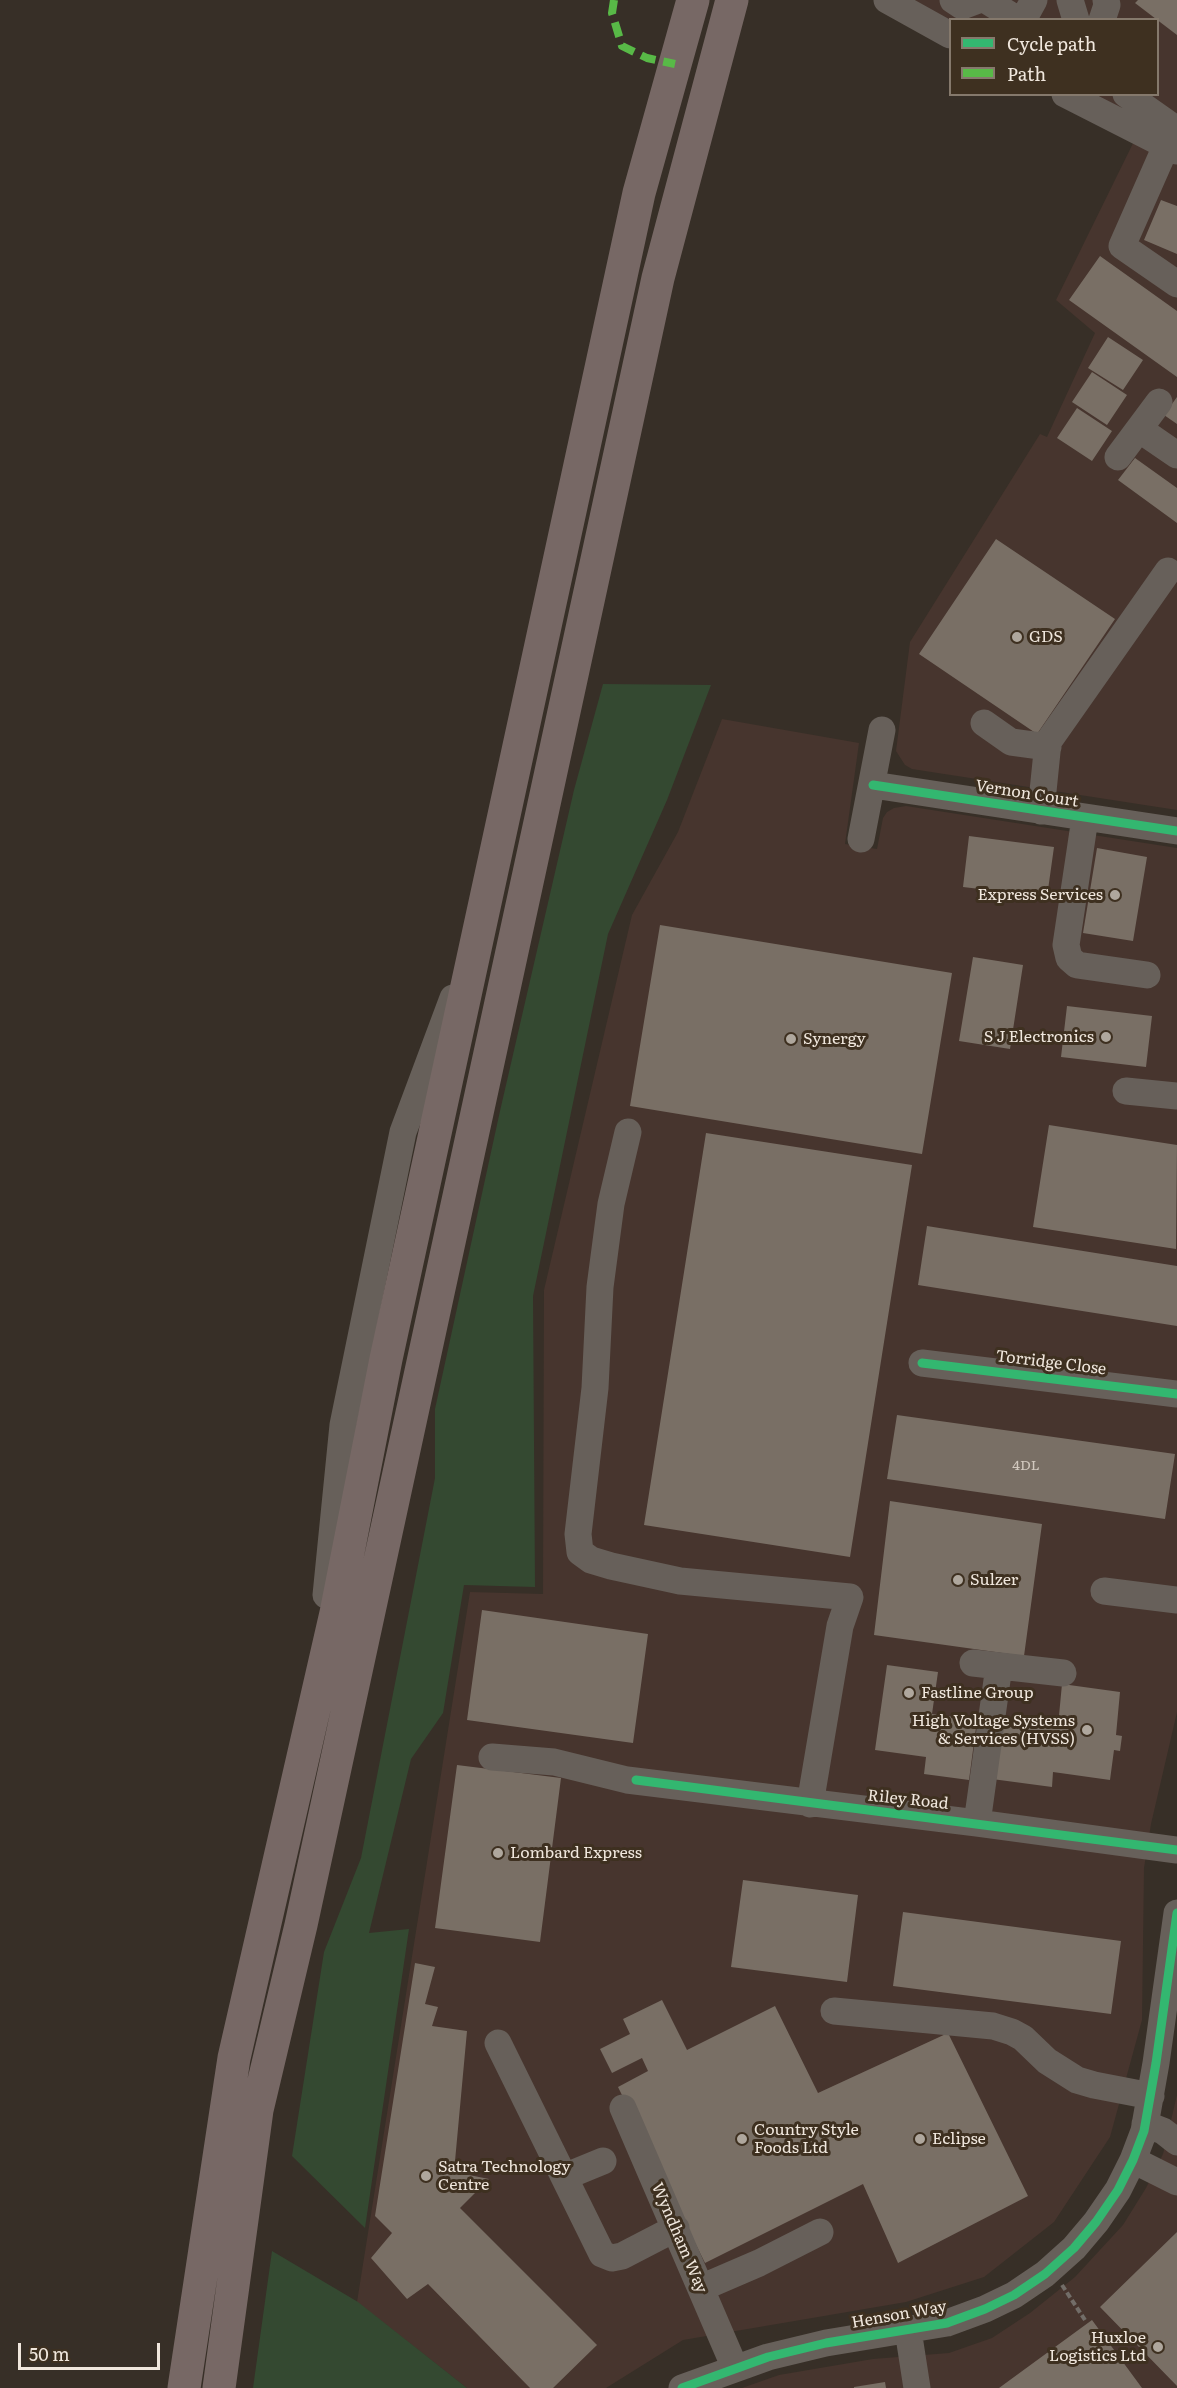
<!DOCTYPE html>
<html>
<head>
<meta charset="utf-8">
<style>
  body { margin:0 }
  #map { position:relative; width:1177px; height:2388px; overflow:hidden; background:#372f27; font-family:Literata,serif }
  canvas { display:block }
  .legend { position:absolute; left:949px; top:18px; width:210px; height:78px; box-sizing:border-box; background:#3e3020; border:2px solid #85796c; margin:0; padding:8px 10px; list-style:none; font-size:18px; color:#f0e7dd }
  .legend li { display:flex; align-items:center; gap:12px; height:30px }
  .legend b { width:30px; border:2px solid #85796c }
  .scale { position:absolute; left:18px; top:2343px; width:142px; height:27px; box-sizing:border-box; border:3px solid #f0e7dd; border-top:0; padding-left:8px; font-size:18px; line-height:21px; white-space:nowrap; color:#f0e7dd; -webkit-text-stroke:4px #3e3020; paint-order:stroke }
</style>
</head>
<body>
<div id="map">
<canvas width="1177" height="2388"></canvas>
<ul class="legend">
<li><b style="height:8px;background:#33b770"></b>Cycle path</li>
<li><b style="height:8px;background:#58b947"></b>Path</li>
</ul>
<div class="scale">50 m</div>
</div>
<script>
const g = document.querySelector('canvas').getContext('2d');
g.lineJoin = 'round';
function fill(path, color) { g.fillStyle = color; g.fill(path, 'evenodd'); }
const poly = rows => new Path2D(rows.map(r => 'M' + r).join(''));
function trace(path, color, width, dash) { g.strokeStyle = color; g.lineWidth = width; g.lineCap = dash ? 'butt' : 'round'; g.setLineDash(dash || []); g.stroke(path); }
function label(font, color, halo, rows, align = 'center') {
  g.font = font + ' Literata,serif'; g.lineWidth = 6; g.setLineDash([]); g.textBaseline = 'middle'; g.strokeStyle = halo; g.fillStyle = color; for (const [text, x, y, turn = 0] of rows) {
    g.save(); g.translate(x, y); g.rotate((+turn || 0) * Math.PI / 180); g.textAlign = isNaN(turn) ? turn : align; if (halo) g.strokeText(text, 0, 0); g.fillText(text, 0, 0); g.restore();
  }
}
fill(poly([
  [905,0,1177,0,1177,810,912,769,905,765,896,751,910,642,1040,434,1047,437,1095,333,1056,300,1142,125,1081,95,1158,94,1158,20,950,20,950,26],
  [722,719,859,743,845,844,877,849,883,818,887,812,894,808,906,806,1177,848,1177,1712,1151,1824,1144,1868,1142,2020,1110,2137,1054,2222,984,2277,906,2302,683,2340,606,2388,467,2388,357,2302,470,1592,543,1594,544,1290,632,915,678,832],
  [1177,2095,1177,2388,742,2388,779,2375,873,2359,949,2353,992,2338,1030,2313,1075,2277,1123,2225,1146,2188,1163,2154]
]), '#47352e');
fill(poly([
  [603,684,711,685,667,800,608,934,533,1296,535,1587,464,1585,443,1713,411,1759,369,1933,409,1929,365,2228,292,2156,324,1952,361,1858,435,1478,435,1409,500,1111,574,790],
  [272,2251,358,2302,467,2388,253,2388]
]), '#344931');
fill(poly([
  [1138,0,1177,0,1177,35,1135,3],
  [1161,200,1177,206,1177,254,1144,240],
  [1100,256,1177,311,1177,377,1069,300],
  [1108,337,1143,360,1123,390,1088,368],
  [1092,372,1127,395,1107,425,1072,402],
  [1177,397,1177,424,1164,415],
  [1077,408,1112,431,1092,461,1057,438],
  [1135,458,1177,488,1177,523,1118,480],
  [996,539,1115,619,1037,734,919,654],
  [969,836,1054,847,1047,897,963,887],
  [1097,848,1147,857,1133,941,1083,933],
  [660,925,952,973,922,1154,630,1106],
  [973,957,1023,965,1010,1049,959,1041],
  [1067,1006,1152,1016,1146,1067,1061,1057],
  [1049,1125,1177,1145,1176,1249,1033,1227],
  [706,1133,912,1165,850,1557,644,1525],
  [927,1226,1177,1266,1177,1326,918,1285],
  [897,1415,1175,1454,1165,1519,887,1479],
  [890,1501,1042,1524,1024,1656,874,1635],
  [482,1610,648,1634,633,1743,467,1720],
  [887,1665,938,1672,932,1714,977,1720,969,1780,924,1774,926,1757,875,1750],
  [1062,1684,1120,1692,1116,1735,1122,1736,1120,1751,1114,1750,1110,1780,1053,1772,1052,1787,992,1779,1000,1719,1058,1726],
  [457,1765,561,1778,540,1942,435,1928],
  [743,1880,858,1895,847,1982,731,1967],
  [903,1912,1121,1941,1111,2014,893,1986],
  [415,1963,435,1967,425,2004,438,2007,432,2026,467,2031,454,2172,489,2179,460,2208,597,2345,553,2388,530,2388,428,2284,407,2299,371,2258,392,2233,375,2216],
  [662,2000,687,2050,775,2006,818,2093,948,2033,1028,2196,898,2263,863,2184,705,2263,618,2087,648,2071,642,2058,612,2073,600,2049,630,2034,623,2019],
  [1177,2232,1177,2386,1100,2307],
  [1092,2320,1142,2388,999,2388],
  [885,2382,886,2388,854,2388,854,2387]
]), '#796f65');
trace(poly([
  [1062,2285,1085,2320]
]), '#726d68', 4, [6, 3]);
trace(poly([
  [887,0,950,35],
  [953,0,962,6,978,0],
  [986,0,1018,20],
  [1070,0,1076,20],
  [1023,20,1034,0],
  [1102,20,1107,5,1106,0],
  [1065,94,1177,151],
  [1126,94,1174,128,1122,246,1177,284],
  [1139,429,1177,455],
  [1118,457,1159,402],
  [984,723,1011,742,1048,747],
  [873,785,1177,831],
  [1041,811,1048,742,1168,571],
  [1085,818,1066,945,1069,958,1077,965,1147,975],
  [861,839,882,730],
  [1126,1091,1177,1096],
  [628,1132,611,1204,600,1287,595,1388,578,1534,580,1552,591,1560,611,1566,680,1581,850,1597,840,1626,810,1804],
  [922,1363,1177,1394],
  [1104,1591,1177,1600],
  [326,1595,343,1425,403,1132,453,998],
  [973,1663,1063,1673],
  [492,1757,554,1762,627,1780,977,1823,1177,1850],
  [977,1823,999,1666],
  [834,2011,993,2026,1012,2032,1023,2038,1047,2061,1077,2080,1094,2085,1151,2096],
  [498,2043,602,2254,612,2258,622,2256,676,2228],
  [623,2108,735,2368],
  [1145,2124,1163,2131,1177,2142],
  [1133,2160,1177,2182],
  [564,2177,603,2161],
  [701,2288,759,2263,820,2232],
  [908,2330,917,2388],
  [682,2388,768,2357,826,2343,947,2323,985,2309,1014,2295,1045,2274,1074,2248,1096,2222,1118,2190,1133,2160,1144,2131,1156,2063,1177,1913]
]), '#67605a', 27);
trace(poly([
  [184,2388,234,2058,336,1613,386,1359,639,193,693,0],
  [219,2388,257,2110,301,1925,658,278,732,0]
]), '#776865', 33);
trace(poly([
  [614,0,612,13,622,46,647,58,675,64]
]), '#58b947', 8, [15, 8]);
trace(poly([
  [873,785,1177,831],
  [922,1363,1177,1394],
  [636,1780,1177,1850],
  [682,2388,768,2357,826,2343,947,2323,985,2309,1014,2295,1045,2274,1074,2248,1096,2222,1118,2190,1133,2160,1144,2131,1156,2063,1177,1913]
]), '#33b770', 9);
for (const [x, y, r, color] of [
  [1017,637,6,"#afa79d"],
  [1115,895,6,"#afa79d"],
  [1106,1037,6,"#afa79d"],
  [791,1039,6,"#afa79d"],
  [958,1580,6,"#afa79d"],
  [909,1693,6,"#afa79d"],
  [1087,1730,6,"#afa79d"],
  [498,1853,6,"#afa79d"],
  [742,2139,6,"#afa79d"],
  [920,2139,6,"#afa79d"],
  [426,2176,6,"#afa79d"],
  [1158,2347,6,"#afa79d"]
]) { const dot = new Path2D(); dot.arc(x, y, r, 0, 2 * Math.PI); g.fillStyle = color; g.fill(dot); trace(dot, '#3e3020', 2); }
label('14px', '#d2c9bf', null, [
  ["4DL",1026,1466]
]);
label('16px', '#f0e7dd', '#3e3020', [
  ["GDS",1029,637],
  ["Express Services",1103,895,"right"],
  ["S J Electronics",1094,1037,"right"],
  ["Synergy",803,1039],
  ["Sulzer",970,1580],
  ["Fastline Group",921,1693],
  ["High Voltage Systems",1075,1721,"right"],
  ["& Services (HVSS)",1075,1739,"right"],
  ["Lombard Express",510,1853],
  ["Country Style",754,2130],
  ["Foods Ltd",754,2148],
  ["Eclipse",932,2139],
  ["Satra Technology",438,2167],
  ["Centre",438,2185],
  ["Huxloe",1146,2338,"right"],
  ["Logistics Ltd",1146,2356,"right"]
], 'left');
label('16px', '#f0e7dd', '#3e3020', [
  ["Vernon Court",1027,794,9],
  ["Torridge Close",1051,1363,7],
  ["Riley Road",908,1800,6],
  ["Wyndham Way",679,2238,67],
  ["Henson Way",899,2315,-10]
]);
</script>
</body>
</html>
